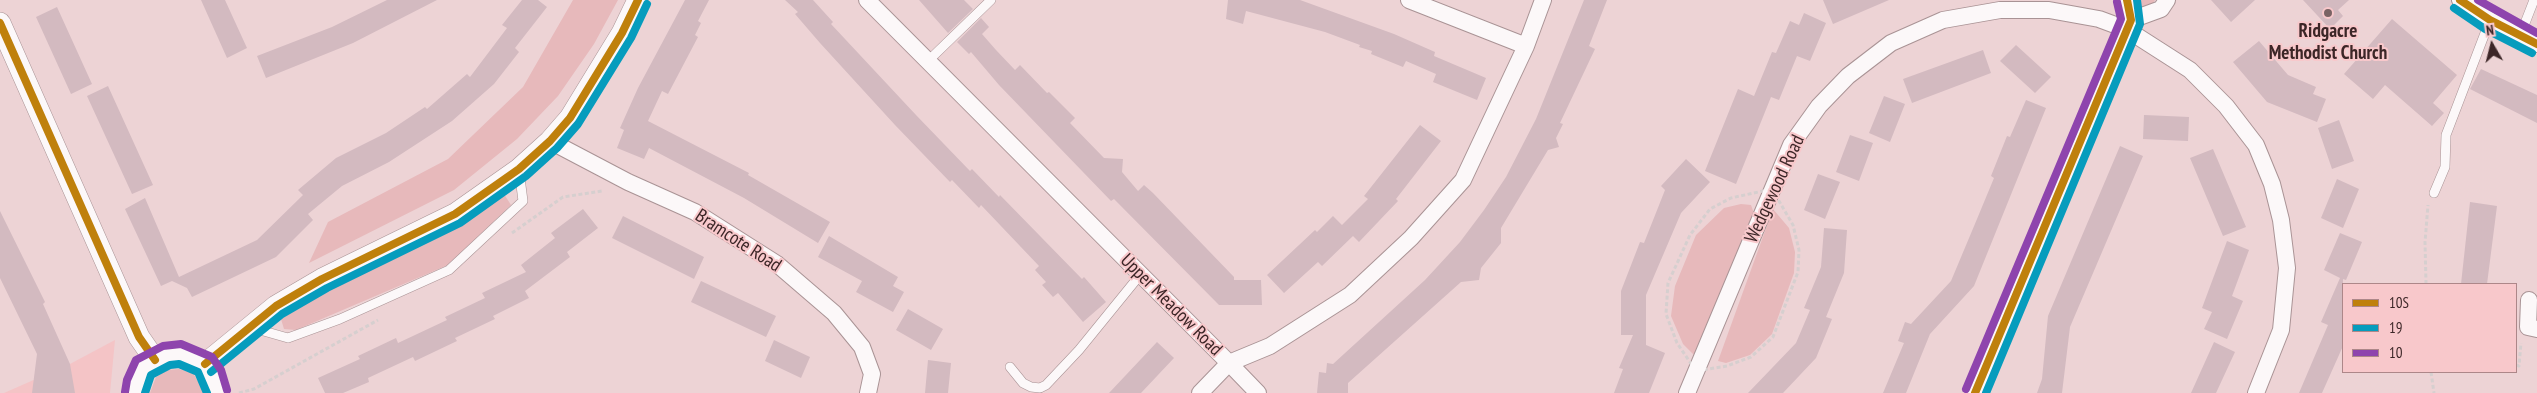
<!DOCTYPE html>
<html>
<head>
<meta charset="utf-8">
<style>
  body { margin:0 }
  #map { position:relative; width:2537px; height:393px; overflow:hidden; background:#edd3d5; font-family:"PT Sans Narrow",sans-serif }
  canvas { display:block }
  .legend { position:absolute; left:2342px; top:283px; width:175px; height:90px; box-sizing:border-box; background:#f8c8cb; border:1px solid #ad8789; margin:0; padding:6px 9px; list-style:none; font-size:15px; color:#3c2627 }
  .legend li { display:flex; align-items:center; gap:10px; height:25px }
  .legend b { width:25px; border:1px solid #ad8789 }
  .north { position:absolute; left:2467px; top:20px; width:50px; height:50px; -webkit-text-stroke:4px #f8c8cb; paint-order:stroke; rotate:352deg; font-size:14px; font-weight:700; line-height:20px; text-align:center; color:#3c2627 }
  .north::after { content:''; display:block; margin:auto; width:18px; height:22px; background:#3c2627; clip-path:polygon(50% 0,100% 100%,50% 72%,0 100%) }
</style>
</head>
<body>
<div id="map">
<canvas width="2537" height="393"></canvas>
<ul class="legend">
<li><b style="height:6px;background:#bf800c"></b>10S</li>
<li><b style="height:6px;background:#069cbd"></b>19</li>
<li><b style="height:6px;background:#8e44ad"></b>10</li>
</ul>
<div class="north">N</div>
</div>
<script>
const g = document.querySelector('canvas').getContext('2d');
g.lineJoin = 'round';
function fill(path, color) { g.fillStyle = color; g.fill(path, 'evenodd'); }
const poly = rows => new Path2D(rows.map(r => 'M' + r).join(''));
function trace(path, color, width, dash) { g.strokeStyle = color; g.lineWidth = width; g.lineCap = dash ? 'butt' : 'round'; g.setLineDash(dash || []); g.stroke(path); }
function label(font, color, halo, rows, align = 'center') {
  g.font = font + ' "PT Sans Narrow",sans-serif'; g.lineWidth = 4; g.setLineDash([]); g.textBaseline = 'middle'; g.strokeStyle = halo; g.fillStyle = color; for (const [text, x, y, turn = 0] of rows) {
    g.save(); g.translate(x, y); g.rotate((+turn || 0) * Math.PI / 180); g.textAlign = isNaN(turn) ? turn : align; if (halo) g.strokeText(text, 0, 0); g.fillText(text, 0, 0); g.restore();
  }
}
fill(poly([
  [115,340,110,393,4,393,70,364]
]), '#f4c4c6');
fill(poly([
  [573,0,618,0,594,44,558,96,517,139,454,190,309,263,328,222,448,159,523,87],
  [2132,0,2155,0,2151,6,2140,11,2132,6],
  [504,194,511,205,448,265,296,330,284,329,281,319,338,284,437,237],
  [1741,204,1751,205,1755,216,1694,355,1683,344,1671,316,1675,286,1696,235,1724,208],
  [1773,209,1789,228,1795,252,1794,273,1772,334,1750,355,1726,363,1718,361],
  [179,369,193,373,205,393,150,393,156,377,168,370]
]), '#e7b9bb');
fill(poly([
  [201,0,225,0,247,48,227,58],
  [387,0,437,0,353,43,266,78,257,56,332,27],
  [522,0,538,0,547,7,515,48,519,52,494,84,452,121,389,162,342,186,308,214,313,220,276,257,192,297,187,288,172,281,161,286,125,209,145,198,179,277,257,240,303,195,298,190,336,158,386,133,425,107,427,109,467,74,470,77,507,28,502,25],
  [685,0,709,0,698,21,701,23,695,35,698,37,668,94,662,91,648,121,749,173,748,175,830,222,818,243,744,198,649,148,644,159,617,148,624,130,620,128,638,88],
  [785,0,813,0,833,22,831,24,916,115,970,171,972,169,999,197,1000,195,1082,279,1084,277,1106,302,1083,322,1058,293,1053,297,1042,285,1046,282,1035,270,1039,266,981,205,979,208,952,180,950,182,895,125,820,43,795,14,798,12],
  [919,0,964,0,973,9,948,33],
  [1228,0,1300,0,1394,34,1435,52,1434,56,1486,78,1477,100,1433,82,1436,74,1406,61,1403,67,1371,54,1372,51,1359,47,1360,45,1325,32,1246,11,1243,24,1226,19],
  [1584,0,1607,0,1589,46,1595,49,1560,123,1563,124,1556,138,1559,147,1548,150,1501,228,1501,243,1481,268,1479,280,1461,282,1348,383,1348,393,1317,393,1319,372,1326,373,1327,363,1333,364,1425,280,1460,242,1484,210,1506,177,1536,119],
  [1823,0,1889,0,1833,24],
  [2211,0,2255,0,2231,22],
  [2303,0,2349,0,2338,10,2343,16,2330,29],
  [57,7,92,84,71,94,36,17],
  [1804,13,1826,23,1810,61,1797,56,1779,100,1771,97,1736,184,1705,171,1738,89,1754,96,1772,52,1776,53,1790,21,1799,25],
  [981,18,989,27,982,34,996,50,1015,70,1020,65,1047,93,1049,92,1075,118,1070,123,1104,158,1123,159,1122,172,1138,191,1144,185,1153,193,1234,277,1234,280,1261,280,1262,305,1219,305,1114,199,1111,201,999,85,971,52,969,54,957,42],
  [2392,19,2457,75,2433,103,2444,113,2432,126,2385,85,2373,99,2344,74],
  [2259,41,2288,75,2316,87,2313,94,2326,99,2317,122,2267,102,2233,62],
  [2016,45,2051,77,2035,93,2000,61],
  [1983,50,1991,73,1912,103,1903,79],
  [2481,69,2537,95,2537,123,2470,89],
  [108,86,153,185,132,194,87,96],
  [1884,96,1905,104,1890,142,1869,133],
  [2026,100,2046,108,1974,286,1930,334,1906,393,1883,393,1904,343,1898,341,1905,322,1911,324,1951,281,1977,219,1994,178,1991,176,2007,136,2010,137],
  [2144,115,2189,117,2188,141,2143,139],
  [2339,120,2354,161,2332,169,2318,128],
  [1420,125,1441,141,1396,199,1398,201,1359,242,1353,236,1322,266,1318,262,1284,293,1267,275,1315,230,1317,232,1333,216,1342,225,1368,199,1364,196],
  [1850,135,1873,143,1859,181,1836,172],
  [2120,146,2143,156,2070,327,2062,393,2037,393,2042,379,2048,316],
  [2213,149,2246,227,2223,236,2190,158],
  [1686,159,1710,182,1681,213,1646,295,1646,345,1665,353,1649,393,1614,393,1623,369,1619,368,1633,335,1621,335,1621,291,1640,242,1644,243,1665,190,1661,186],
  [1818,174,1840,182,1825,219,1804,210],
  [2337,179,2359,189,2343,228,2321,218],
  [2470,202,2497,206,2487,284,2461,284],
  [583,209,598,228,567,252,570,257,525,291,529,298,493,316,495,319,455,338,457,341,415,361,413,357,368,378,369,382,343,393,325,393,318,378,360,359,358,356,396,338,398,343,447,320,445,317,485,298,482,293,526,272,521,265,555,238,551,233],
  [0,211,45,302,43,304,70,364,75,393,32,393,37,354,0,278],
  [623,216,704,257,694,279,612,238],
  [1824,228,1847,230,1844,273,1826,317,1832,319,1816,358,1783,393,1748,393,1796,343,1810,310,1804,308,1821,267],
  [2340,233,2362,242,2346,280,2343,279,2343,346,2322,393,2299,393,2328,325,2321,322,2340,278,2324,270],
  [829,236,898,277,893,286,904,292,893,312,856,292,862,281,818,257],
  [2227,241,2249,250,2232,296,2243,301,2227,339,2204,329,2212,312,2202,308],
  [701,281,776,316,766,337,691,302],
  [908,309,943,329,931,350,896,330],
  [774,340,810,357,801,378,765,361],
  [1157,342,1174,358,1141,393,1109,393],
  [2214,342,2235,352,2216,393,2191,393],
  [928,360,951,363,948,393,925,393]
]), '#d3bac0');
const service = poly([
  [2520,36,2534,0],
  [928,61,991,0],
  [2434,193,2445,167,2446,135,2490,20],
  [253,328,288,338,340,319,449,270,523,201,519,170],
  [1010,367,1023,383,1031,387,1040,388,1046,385,1079,350,1140,275]
]);
const minor = poly([
  [867,0,1229,363,1270,346,1350,295,1411,238,1463,180,1526,46,1543,0],
  [1409,0,1526,46],
  [2460,0,2490,20,2537,44],
  [2131,20,2161,9,2167,0],
  [550,141,628,182,695,212,777,264,834,313,862,347,872,374,868,393],
  [2529,300,2528,327,2537,329],
  [1200,393,1229,363,1258,393],
  [1687,393,1791,145,1819,106,1848,76,1891,43,1943,20,2000,10,2049,10,2099,19,2126,29,2190,70,2226,106,2256,145,2272,184,2281,220,2287,268,2281,330,2256,393],
  [1975,393,2131,20,2127,0]
]);
const tertiary = poly([
  [0,23,139,337,155,360],
  [205,364,276,306,322,279,455,214,519,169,550,141,570,118,622,33,638,0],
  [135,393,136,383,143,368,167,355,181,354,205,364,212,374,217,393]
]);
trace(service, '#a99395', 10);
trace(minor, '#a99395', 18);
trace(tertiary, '#a99395', 22);
trace(poly([
  [1772,189,1793,225,1799,250,1798,272,1773,337,1751,357,1727,366,1696,371,1677,343,1666,314,1668,283,1690,235,1710,209,1731,198,1772,189],
  [512,233,563,197,602,191],
  [2426,284,2425,242,2428,205],
  [2516,365,2519,366,2521,343],
  [2431,372,2434,393],
  [239,393,254,389,378,320]
]), '#d6cfcf', 3, [4, 2.5]);
trace(service, '#fcf8f9', 9);
trace(minor, '#fcf8f9', 16);
trace(tertiary, '#fcf8f9', 21);
trace(poly([
  [2460,0,2490,20,2537,44],
  [0,23,139,337,155,360],
  [205,364,276,306,322,279,455,214,519,169,550,141,570,118,622,33,638,0],
  [1975,393,2131,20,2127,0]
]), '#bf800c', 8);
trace(poly([
  [2454,8,2485,29,2532,53],
  [211,372,282,314,327,288,460,223,526,176,557,148,578,124,631,38,647,4],
  [145,393,151,375,170,365,179,364,198,372,207,393],
  [1986,393,2140,24,2137,0]
]), '#069cbd', 8);
trace(poly([
  [2478,0,2537,33],
  [1966,389,2121,19,2117,2],
  [125,392,127,380,136,360,163,346,181,344,212,357,221,370,227,390]
]), '#8e44ad', 8);
for (const [x, y, r, color] of [
  [2328,13,5,"#7a6364"]
]) { const dot = new Path2D(); dot.arc(x, y, r, 0, 2 * Math.PI); g.fillStyle = color; g.fill(dot); trace(dot, '#f8c8cb', 2); }
label('bold 19px', '#3c2627', '#f8c8cb', [
  ["Ridgacre",2328,32],
  ["Methodist Church",2328,54]
]);
label('19px', '#3c2627', '#f8c8cb', [
  ["Wedgewood Road",1775,189,-65],
  ["Bramcote Road",738,241,33],
  ["Upper Meadow Road",1171,305,45]
]);
</script>
</body>
</html>
